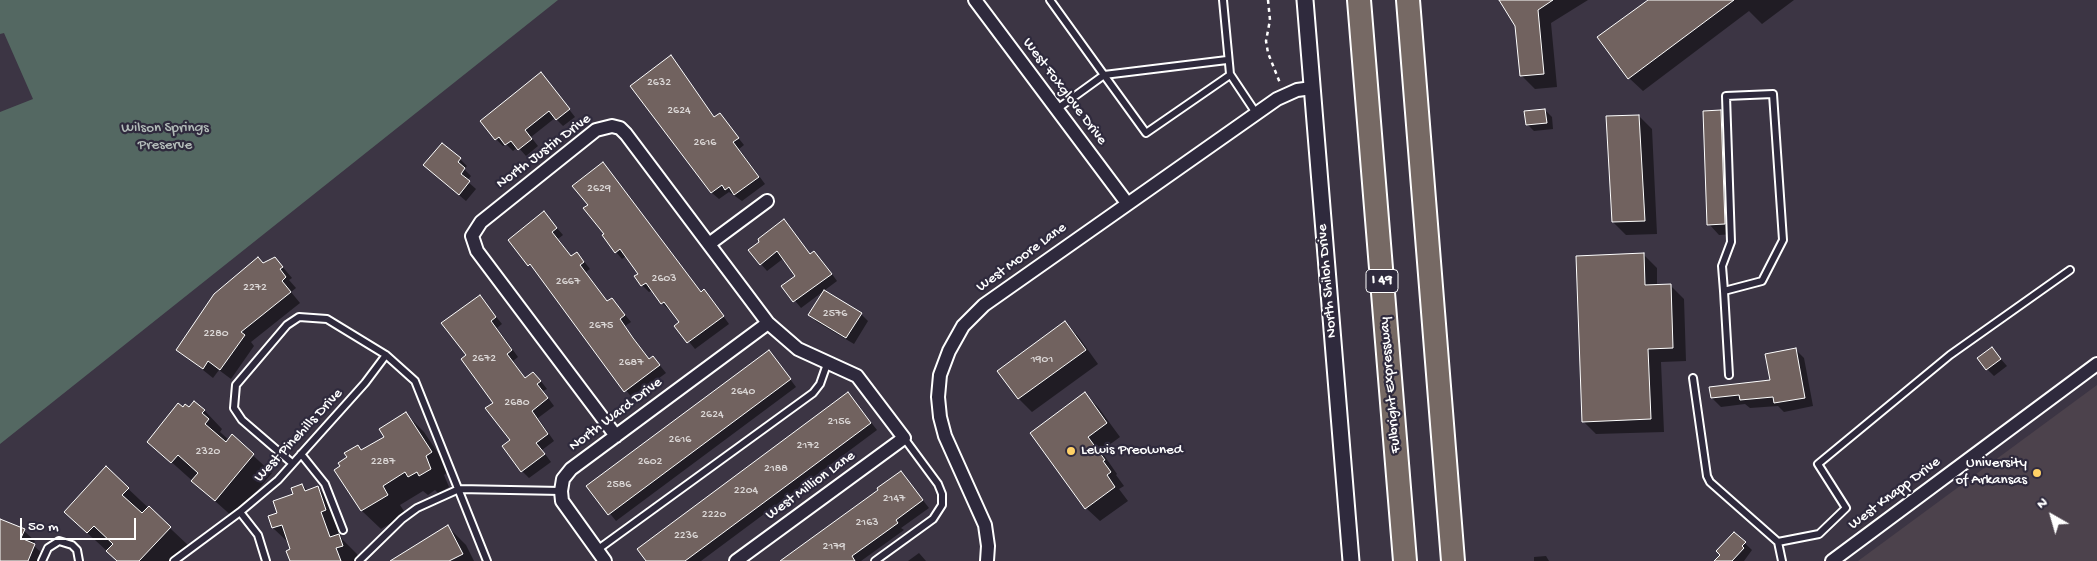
<!DOCTYPE html>
<html>
<head>
<meta charset="utf-8">
<style>
  body { margin:0 }
  #map { position:relative; width:2097px; height:561px; overflow:hidden; background:#3c3544; font-family:"Gochi Hand",sans-serif }
  canvas { display:block }
  .north { position:absolute; left:2027px; top:491px; width:50px; height:50px; -webkit-text-stroke:4px #2f2a3d; paint-order:stroke; rotate:322deg; font-size:14px; font-weight:700; line-height:20px; text-align:center; color:#fff }
  .north::after { content:''; display:block; margin:auto; width:18px; height:22px; background:#fff; clip-path:polygon(50% 0,100% 100%,50% 72%,0 100%) }
  .scale { position:absolute; left:20px; top:518px; width:116px; height:22px; box-sizing:border-box; border:2px solid #fff; border-top:0; padding-left:6px; font-size:15px; line-height:18px; white-space:nowrap; color:#fff; -webkit-text-stroke:4px #2f2a3d; paint-order:stroke }
</style>
</head>
<body>
<div id="map">
<canvas width="2097" height="561"></canvas>
<div class="north">N</div>
<div class="scale">50 m</div>
</div>
<script>
const g = document.querySelector('canvas').getContext('2d');
g.lineJoin = 'round';
function fill(path, color) { g.fillStyle = color; g.fill(path, 'evenodd'); }
const poly = rows => new Path2D(rows.map(r => 'M' + r).join(''));
function trace(path, color, width, dash) { g.strokeStyle = color; g.lineWidth = width; g.lineCap = dash ? 'butt' : 'round'; g.setLineDash(dash || []); g.stroke(path); }
function label(font, color, halo, rows, align = 'center') {
  g.font = font + ' "Gochi Hand",sans-serif'; g.lineWidth = 4.5; g.setLineDash([]); g.textBaseline = 'middle'; g.strokeStyle = halo; g.fillStyle = color; for (const [text, x, y, turn = 0] of rows) {
    g.save(); g.translate(x, y); g.rotate((+turn || 0) * Math.PI / 180); g.textAlign = isNaN(turn) ? turn : align; if (halo) g.strokeText(text, 0, 0); g.fillText(text, 0, 0); g.restore();
  }
}
fill(poly([
  [2097,385,2097,561,1858,561]
]), '#4c424c');
fill(poly([
  [0,0,558,0,0,444,0,112,33,99,4,33,0,34]
]), '#546862');
fill(poly([
  [1501,0,1588,0,1551,23,1557,87,1535,89,1522,76,1517,25],
  [1650,0,1794,0,1762,24,1749,11,1643,91,1629,78],
  [671,57,715,118,720,115,744,145,739,149,765,184,742,201,729,192,719,199,712,193,632,86],
  [547,81,575,117,563,126,555,118,531,137,538,146,526,156,518,147,513,151,506,144,503,146,496,139],
  [1545,110,1552,117,1553,129,1534,131,1527,124],
  [1721,112,1731,122,1735,234,1719,235,1709,224],
  [1639,116,1652,129,1657,234,1626,235,1613,222],
  [460,159,467,166,464,169,471,176,467,181,476,189,466,201,432,172],
  [603,163,702,293,710,298,729,324,695,349,676,326,681,322,671,309,669,310,662,303,653,290,649,292,642,285,636,277,640,274,626,256,622,259,616,252,589,205],
  [550,220,563,235,558,239,572,257,577,254,583,260,590,269,586,272,608,302,612,299,631,322,625,326,650,360,653,357,666,373,632,398,536,271,510,240],
  [784,221,811,255,814,252,821,259,837,281,801,308,783,286,797,276,784,258,767,271,761,264],
  [1643,254,1657,268,1657,286,1670,285,1684,299,1686,361,1661,362,1664,432,1596,434,1583,421],
  [275,258,292,278,289,280,296,288,291,292,300,303,251,342,254,346,231,379,219,370,213,378,178,350,264,264],
  [480,297,502,324,497,328,518,357,513,361,526,379,540,380,547,389,543,391,554,406,538,418,554,441,542,450,551,462,529,478,522,471,512,441,495,403,468,356],
  [861,314,868,321,854,344,817,322,810,315],
  [1065,323,1078,336,1098,364,1032,412,1019,399,999,371],
  [1795,349,1804,358,1813,406,1784,412,1778,406,1750,408,1745,404,1721,407,1712,398,1771,381],
  [1992,349,2007,366,1994,376,1987,369],
  [769,351,796,387,616,521,588,486],
  [848,393,877,430,701,561,648,561],
  [1085,394,1098,407,1120,437,1101,451,1117,474,1116,475,1124,486,1119,489,1128,501,1100,521,1086,508],
  [183,409,204,410,222,429,220,432,229,440,232,436,272,473,234,518,149,442],
  [406,414,424,432,450,471,444,475,449,487,438,493,435,490,428,495,423,491,400,505,406,514,381,529,362,511,336,471,358,446,362,451,385,437],
  [106,468,189,546,175,561,118,561,84,530],
  [901,472,929,508,901,528,904,530,861,561,783,561],
  [302,485,308,491,318,488,336,506,344,529,339,531,342,539,357,554,359,561,291,561,290,544,273,528,279,514],
  [0,521,24,531,35,541,33,545,44,555,42,561,0,561],
  [448,527,466,545,474,561,396,561],
  [1734,533,1752,550,1744,561,1728,561],
  [919,553,926,561,908,561],
  [1546,556,1549,561,1534,561,1534,557]
]), '#0007');
const building = poly([
  [1499,0,1553,0,1538,10,1544,74,1520,76,1515,26,1499,0],
  [1648,0,1734,0,1628,79,1597,37,1648,0],
  [671,55,714,117,720,113,739,138,733,142,759,177,734,195,729,187,725,190,722,185,711,193,630,86,671,55],
  [541,72,570,109,556,120,549,111,525,130,532,139,518,150,511,141,505,145,499,137,495,140,480,121,541,72],
  [1545,109,1547,123,1526,125,1524,111,1545,109],
  [1721,110,1725,224,1707,225,1703,111,1721,110],
  [1639,115,1645,221,1612,222,1606,116,1639,115],
  [442,143,461,158,458,162,465,168,461,174,470,181,459,195,423,165,442,143],
  [603,162,701,292,704,289,724,316,687,343,674,326,679,322,664,302,661,304,646,283,641,286,634,276,638,274,620,249,615,253,602,235,604,234,583,208,588,205,572,186,603,162],
  [544,211,557,228,552,232,571,256,577,252,584,262,580,265,607,301,612,298,625,315,620,319,633,338,649,359,653,356,660,365,624,392,530,264,528,266,508,240,544,211],
  [784,219,810,254,814,251,832,274,793,302,781,286,795,276,777,251,760,265,748,250,759,242,758,239,784,219],
  [1644,253,1645,285,1671,284,1673,348,1648,349,1651,419,1582,422,1576,256,1644,253],
  [258,257,263,263,275,257,283,267,280,269,286,277,282,281,291,292,241,332,245,335,220,370,208,361,203,369,176,350,214,294,258,257],
  [824,290,862,313,846,338,808,315,824,290],
  [480,295,496,317,491,321,512,350,507,354,525,378,533,372,541,381,537,384,548,398,532,411,548,434,536,443,545,454,521,472,502,446,510,440,485,408,493,403,461,359,466,355,441,323,480,295],
  [1065,321,1086,350,1018,399,997,371,1065,321],
  [1992,347,2001,359,1986,370,1977,358,1992,347],
  [1796,348,1805,398,1774,403,1773,397,1740,400,1739,395,1711,398,1709,387,1770,380,1765,354,1796,348],
  [769,350,791,379,608,515,586,486,769,350],
  [848,392,871,423,685,561,646,561,637,549,848,392],
  [1085,392,1107,423,1088,437,1105,460,1103,461,1111,472,1107,475,1115,487,1085,509,1030,433,1085,392],
  [194,401,205,410,202,413,209,419,205,424,226,442,232,434,254,454,215,501,191,481,198,473,178,455,171,463,147,442,178,403,183,407,185,404,189,407,194,401],
  [406,412,432,452,426,456,431,469,419,476,417,472,408,477,405,472,383,486,388,495,361,511,334,470,340,466,338,463,347,457,344,453,358,445,361,450,384,437,379,429,406,412],
  [106,466,129,488,122,495,142,513,149,506,171,527,139,561,117,561,106,551,113,544,94,526,87,533,64,512,106,466],
  [901,471,923,500,896,520,898,523,852,556,855,561,780,561,878,490,877,488,901,471],
  [302,484,305,491,318,486,326,510,321,512,330,537,339,534,343,546,336,548,341,561,290,561,286,551,290,549,282,525,272,528,268,516,277,513,273,501,293,494,291,488,302,484],
  [0,519,25,529,21,538,35,544,28,561,0,561,0,519],
  [448,525,463,554,449,561,390,561,448,525],
  [1734,532,1746,542,1742,546,1744,548,1732,561,1714,561,1720,555,1716,551,1734,532]
]);
fill(building, '#71625f');
trace(building, '#fff', 1);
const service = poly([
  [1050,0,1104,75,1227,60],
  [1223,0,1230,74,1256,113],
  [1057,109,1104,75,1146,133,1230,75],
  [1724,291,1722,266,1731,242,1726,96,1773,94,1783,240,1762,281,1724,291,1729,375],
  [1693,378,1707,476,1710,482,1778,542,1782,561],
  [301,454,325,484,343,530],
  [292,463,242,420,234,408,236,385,287,325,299,317,327,319,386,355,415,381,487,561],
  [240,512,258,535,266,561],
  [1778,542,1819,534,1846,508,1818,464,1950,355,2070,270],
  [597,550,813,393,820,384,827,364],
  [42,561,48,548,59,541,72,545,77,550,79,561],
  [174,561,240,512,278,480,365,383,386,355],
  [359,561,402,519,417,508,459,489,561,491],
  [875,561,933,519,942,505,942,494,938,484,904,438]
]);
const minor = poly([
  [975,0,1127,203],
  [709,244,767,201],
  [616,436,477,251,472,236,481,222,596,130,612,126,620,128,626,134,768,323,798,349,857,376,904,438,736,561],
  [605,561,562,501,561,491,563,479,571,469,768,323],
  [987,561,988,546,985,525,945,436,940,417,938,397,940,375,949,351,963,326,984,305,1277,99,1297,90,1312,88],
  [1832,561,2097,364]
]);
const tertiary = poly([
  [1305,0,1351,561]
]);
const motorway = poly([
  [1359,0,1405,561],
  [1408,0,1453,561]
]);
trace(service, '#fff', 10);
trace(minor, '#fff', 16);
trace(tertiary, '#fff', 19);
trace(motorway, '#fff', 26);
trace(poly([
  [1268,0,1270,20,1266,41,1268,53,1280,83]
]), '#fff', 2.5, [4, 4]);
trace(service, '#2f2a3d', 6);
trace(minor, '#2f2a3d', 12);
trace(tertiary, '#2f2a3d', 15);
trace(motorway, '#766964', 22);
for (const [x, y, r, color] of [
  [1071,451,5,"#ffd166"],
  [2037,473,5,"#ffd166"]
]) { const dot = new Path2D(); dot.arc(x, y, r, 0, 2 * Math.PI); g.fillStyle = color; g.fill(dot); trace(dot, '#2f2a3d', 2); }
label('12px', '#dcd8d7', null, [
  ["2632",659,83],
  ["2624",679,111],
  ["2616",705,143],
  ["2629",599,189],
  ["2603",664,279],
  ["2667",568,282],
  ["2272",255,288],
  ["2576",835,314],
  ["2675",601,326],
  ["2280",216,334],
  ["2672",484,359],
  ["1901",1042,360],
  ["2687",631,363],
  ["2640",743,392],
  ["2680",517,403],
  ["2624",712,415],
  ["2156",839,422],
  ["2616",680,440],
  ["2172",808,446],
  ["2320",208,452],
  ["2287",383,462],
  ["2602",650,462],
  ["2188",776,469],
  ["2586",619,485],
  ["2204",746,491],
  ["2147",894,499],
  ["2220",714,515],
  ["2163",867,523],
  ["2236",686,536],
  ["2179",834,547]
]);
for (const [x, y, w] of [
  [1382,281,32]
]) { const box = new Path2D(); box.roundRect(x - w / 2, y - 11.5, w, 23, 4); g.fillStyle = '#2f2a3d'; g.fill(box); trace(box, '#fff', 1); }
label('bold 14px', '#fff', null, [
  ["I 49",1382,281]
]);
label('15px', '#fff', '#2f2a3d', [
  ["West Foxglove Drive",1064,92,53],
  ["North Justin Drive",544,152,-37],
  ["West Moore Lane",1022,258,-36],
  ["North Shiloh Drive",1328,281,-95],
  ["Fulbright Expressway",1391,385,-95],
  ["North Ward Drive",616,415,-37],
  ["West Pinehills Drive",299,436,-47],
  ["West Million Lane",811,486,-36],
  ["West Knapp Drive",1895,494,-37]
]);
label('15px', '#b2bbb8', '#2f2a3d', [
  ["Wilson Springs",165,129],
  ["Preserve",165,146]
]);
label('15px', '#fff', '#2f2a3d', [
  ["Lewis Preowned",1081,451],
  ["University",2027,464,"right"],
  ["of Arkansas",2027,481,"right"]
], 'left');
</script>
</body>
</html>
